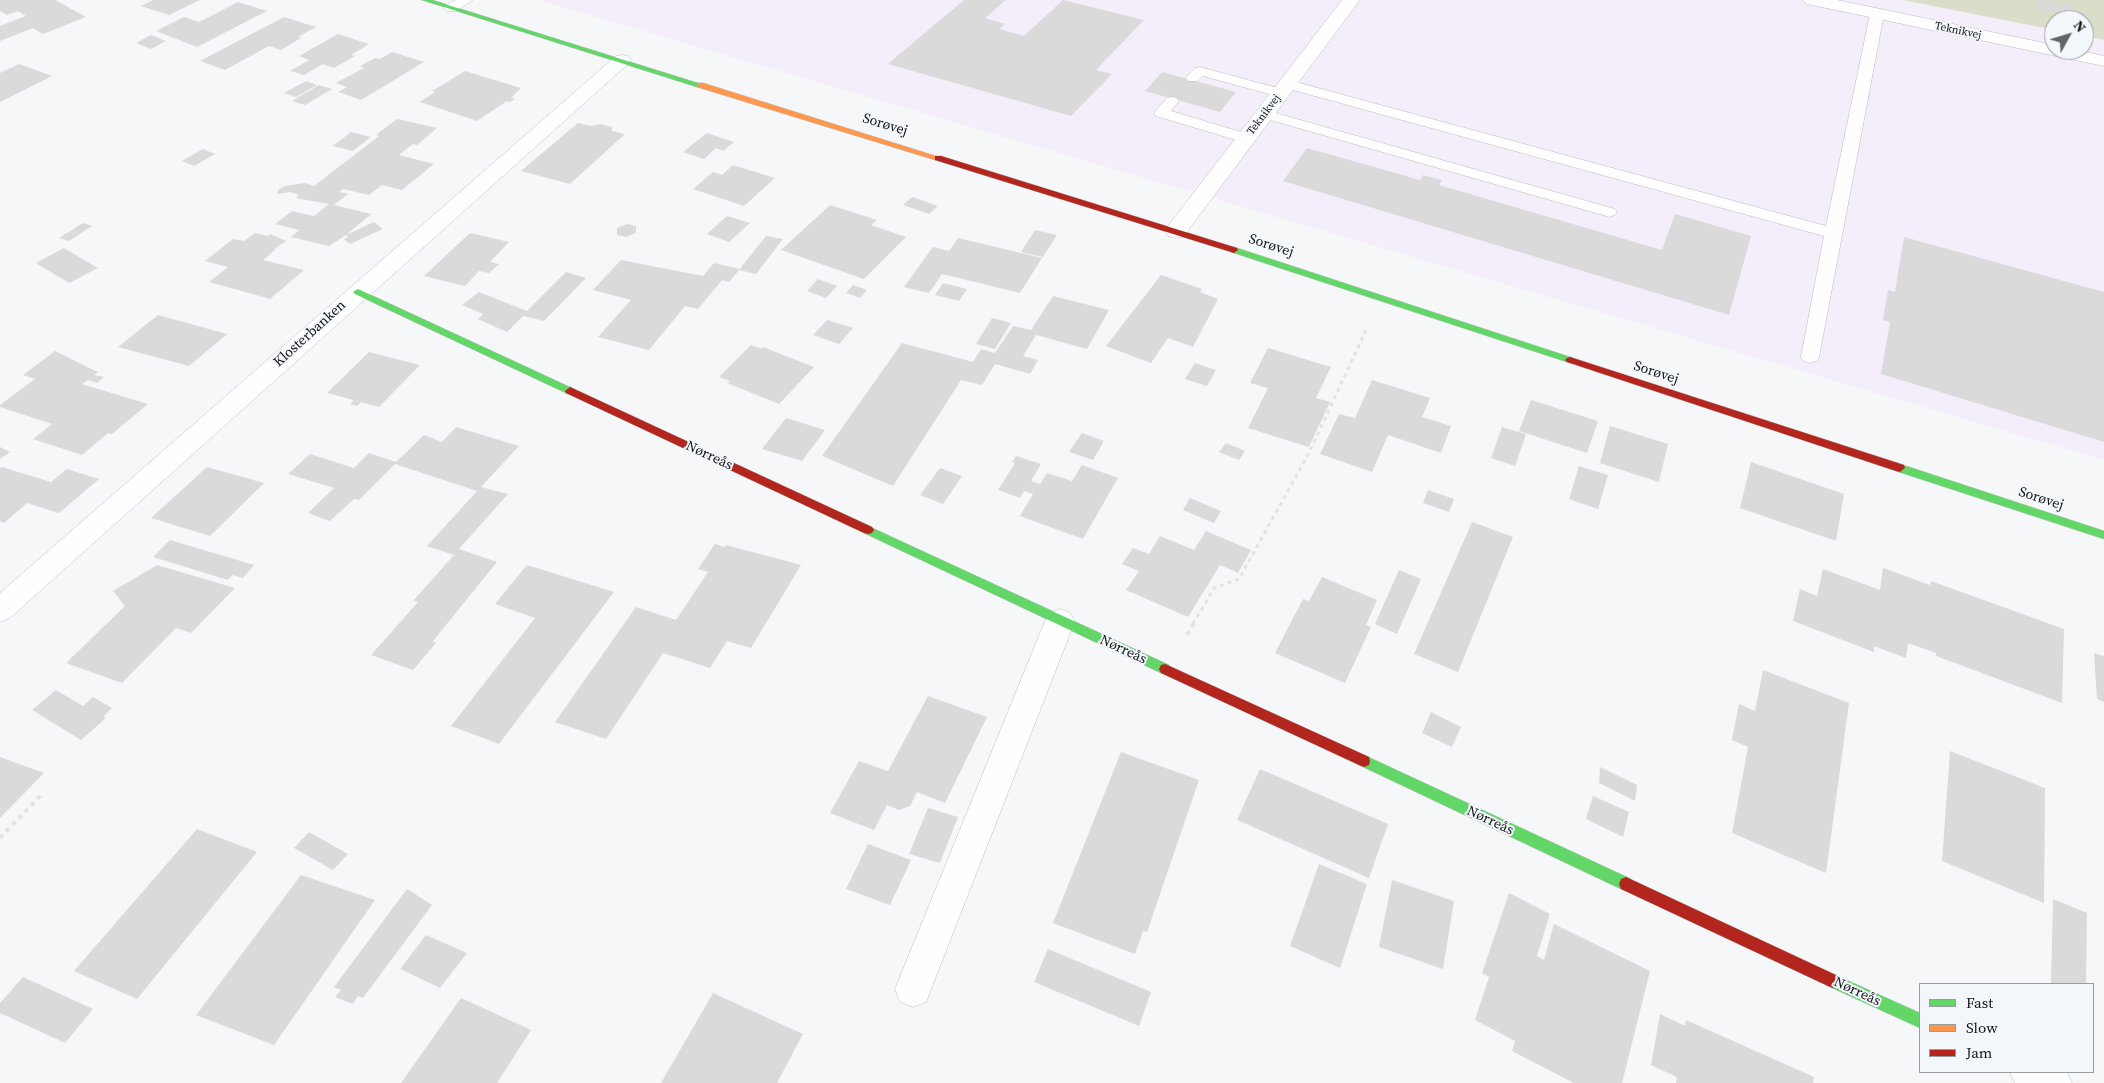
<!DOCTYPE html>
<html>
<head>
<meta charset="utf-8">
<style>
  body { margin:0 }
  #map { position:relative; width:2104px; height:1083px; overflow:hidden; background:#f5f7f9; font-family:"Source Serif 4",serif }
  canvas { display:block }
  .legend { position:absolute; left:1919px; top:983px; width:175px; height:90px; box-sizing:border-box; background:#f3f7fb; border:1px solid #9a9da0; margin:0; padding:6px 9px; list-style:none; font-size:15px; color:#141617 }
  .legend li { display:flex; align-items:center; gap:10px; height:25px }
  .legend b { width:25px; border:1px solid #9a9da0 }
  .north { position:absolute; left:2044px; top:10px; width:50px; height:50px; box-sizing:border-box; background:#f3f7fb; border:1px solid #9a9da0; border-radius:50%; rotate:51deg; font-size:14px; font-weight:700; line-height:20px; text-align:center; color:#141617 }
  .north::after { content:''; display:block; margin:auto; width:18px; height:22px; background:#636566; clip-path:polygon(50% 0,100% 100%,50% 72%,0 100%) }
</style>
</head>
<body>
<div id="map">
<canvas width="2104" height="1083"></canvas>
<ul class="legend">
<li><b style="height:6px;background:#63d668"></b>Fast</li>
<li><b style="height:6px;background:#ff974d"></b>Slow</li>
<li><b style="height:6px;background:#b3261e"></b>Jam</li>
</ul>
<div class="north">N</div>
</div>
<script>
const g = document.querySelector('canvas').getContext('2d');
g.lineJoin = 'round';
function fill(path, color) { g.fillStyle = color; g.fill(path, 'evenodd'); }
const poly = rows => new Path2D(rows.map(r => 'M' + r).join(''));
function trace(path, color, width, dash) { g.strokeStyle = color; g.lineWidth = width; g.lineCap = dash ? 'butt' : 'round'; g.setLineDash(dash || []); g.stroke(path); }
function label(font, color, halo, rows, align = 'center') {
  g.font = font + ' "Source Serif 4",serif'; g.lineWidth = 4; g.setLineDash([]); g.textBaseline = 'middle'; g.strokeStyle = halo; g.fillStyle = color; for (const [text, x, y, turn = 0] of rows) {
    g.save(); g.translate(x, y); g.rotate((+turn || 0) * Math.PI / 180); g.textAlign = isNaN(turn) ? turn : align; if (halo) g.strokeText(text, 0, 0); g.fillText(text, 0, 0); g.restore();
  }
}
fill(poly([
  [538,0,1903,0,2054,30,2054,50,2084,50,2084,36,2104,40,2104,460]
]), '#f4eefa');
fill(poly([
  [1903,0,2104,0,2104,40,2084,36,2084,20,2054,20,2054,30]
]), '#d9ddca');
fill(poly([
  [0,0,55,0,86,17,43,34,33,28,0,41,0,26,26,16,18,11,7,15,0,11],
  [153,0,200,0,169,15,141,6],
  [964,0,1006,0,985,18,1005,24,999,29,1024,36,1063,0,1144,20,1096,70,1112,74,1071,116,888,64],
  [2038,0,2074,6,2073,18,2061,16,2060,13,2038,9],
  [238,2,267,11,197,47,156,31,184,17,199,22],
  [284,17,316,27,298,37,301,38,281,50,269,46,225,70,200,61],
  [338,34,369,44,351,55,355,56,334,68,323,64,304,75,290,71,309,60,299,56],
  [151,35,166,41,151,49,136,43],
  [392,52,424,62,361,100,338,92,347,87,336,83,364,68,360,66,375,58,380,59],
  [19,64,52,76,0,102,0,73],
  [465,71,521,88,511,98,515,99,510,102,507,101,477,121,420,102,435,92,432,91],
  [1162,72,1236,92,1220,112,1145,91],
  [306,81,317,85,296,97,284,93],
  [319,85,332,89,305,105,292,101],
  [397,119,437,128,417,145,413,144,399,155,434,164,402,190,382,185,369,195,343,189,339,192,348,194,334,205,371,214,346,235,374,222,383,229,350,244,344,239,348,237,346,235,329,246,291,237,299,230,275,224,292,211,314,216,329,204,296,198,299,195,290,192,277,194,278,190,285,186,305,183,314,186,379,136,376,135],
  [578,123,591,126,600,124,612,127,612,131,625,134,570,184,521,171],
  [351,132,371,137,353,151,333,146],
  [707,133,734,142,723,151,716,148,704,159,683,152],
  [1307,148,1420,180,1423,175,1442,180,1439,185,1662,250,1675,214,1751,236,1729,315,1283,181],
  [203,149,215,154,194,166,182,161],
  [733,165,775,178,744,206,693,189,713,172,722,175],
  [912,197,938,206,929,214,903,205],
  [830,205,877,220,871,225,906,237,864,279,781,250],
  [727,216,750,223,729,242,707,234],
  [83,223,92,226,69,241,59,238],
  [627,224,636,226,636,233,626,237,617,235,617,228],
  [1035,230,1057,235,1043,257,1021,252],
  [255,233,268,236,270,234,286,241,274,249,276,249,263,260,304,270,270,299,209,282,228,267,205,261,233,239,244,241],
  [470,233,509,242,490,262,499,264,489,273,479,271,465,286,424,276],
  [766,236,783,239,756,274,739,270],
  [1904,237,2104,292,2104,442,1881,374,1890,322,1883,320,1888,290,1895,292],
  [958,238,1042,258,1020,293,942,274,929,293,904,287,933,247,949,251],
  [64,248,98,268,69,283,36,263],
  [621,260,703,276,714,263,740,269,729,282,722,280,698,309,685,306,649,350,598,337,631,300,593,290],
  [566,272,586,278,544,321,523,316,507,332,478,319,483,314,462,305,479,292,527,311],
  [1161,275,1202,289,1200,292,1218,299,1193,347,1168,338,1151,363,1106,346],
  [818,279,837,286,826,298,807,291],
  [943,283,967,289,959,301,935,295],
  [853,285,867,290,860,298,846,293],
  [1053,296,1109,310,1087,349,1036,335,1023,356,1038,360,1030,374,995,364,982,385,961,380,893,486,822,456,902,343,973,362,981,349,995,353,1013,326,1031,330],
  [158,315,227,334,189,366,118,347],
  [992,318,1011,323,995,349,976,344],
  [827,320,853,328,839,344,813,335],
  [751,345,762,349,763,347,814,367,779,404,727,383,730,381,719,377],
  [1268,348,1331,367,1316,398,1330,402,1309,447,1248,428,1268,388,1250,383],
  [55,351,98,372,94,375,104,377,97,383,88,380,82,384,148,404,112,434,108,433,82,455,33,439,52,424,0,407,0,405,35,379,23,375],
  [369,352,420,365,379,407,361,402,357,406,350,404,354,400,327,393],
  [1195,363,1216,370,1207,386,1185,379],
  [1372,380,1430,398,1422,417,1451,426,1441,453,1388,435,1372,472,1320,454,1339,414,1355,418],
  [1531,400,1598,421,1587,453,1519,431],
  [786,418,825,430,802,461,762,449],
  [1610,426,1668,444,1659,482,1600,463],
  [456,427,519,446,481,487,508,494,459,549,497,562,433,641,436,643,413,670,371,655,418,602,413,601,454,555,427,546,477,491,395,464,359,500,354,499,330,521,308,513,334,488,288,474,310,454,354,468,369,453,396,462,424,435,442,442],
  [1502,427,1526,434,1515,466,1491,458],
  [1082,433,1104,441,1093,460,1069,452],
  [1226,443,1245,451,1239,460,1219,452],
  [0,447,10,452,0,459],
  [1016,456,1041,464,1031,481,1040,484,1047,473,1072,481,1082,465,1118,478,1083,539,1020,516,1033,494,1024,491,1020,498,998,490,1015,463,1012,462],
  [1751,462,1844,494,1836,541,1740,508],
  [1579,466,1608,475,1598,509,1569,499],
  [2,467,51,482,67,469,99,479,59,513,27,503,4,523,0,521,0,468],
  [207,467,264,483,210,536,151,518],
  [940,468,962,476,943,504,920,495],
  [1428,490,1454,499,1449,512,1423,503],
  [1190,498,1221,511,1214,523,1183,510],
  [1472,522,1513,537,1458,672,1414,654],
  [1206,531,1251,550,1238,573,1220,565,1188,617,1126,590,1139,571,1122,564,1133,548,1149,554,1160,536,1194,550],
  [170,540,254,565,243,578,232,575,228,580,153,557],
  [715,544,725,547,726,545,801,565,751,648,727,641,710,668,663,653,606,739,555,722,636,607,676,620,708,572,698,569],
  [157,565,235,588,191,633,176,628,122,683,66,663,125,606,113,591],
  [527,565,614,592,499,744,451,726,535,618,495,604],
  [1883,568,1930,585,1931,581,2064,629,2062,703,1936,656,1936,653,1908,643,1906,658,1874,646,1874,652,1793,621,1800,589,1817,596,1823,569,1880,590],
  [1399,570,1421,579,1397,634,1375,624],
  [1322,577,1377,600,1366,625,1371,627,1345,683,1275,653,1303,599,1309,601],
  [2094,653,2104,656,2104,702,2097,699],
  [1763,670,1849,703,1826,873,1732,833,1748,747,1732,740,1739,704,1755,711],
  [56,690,83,706,93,697,112,708,103,717,106,718,81,740,32,710],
  [928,696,987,717,945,803,917,792,910,806,899,810,887,805,874,830,830,813,859,761,888,771],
  [1431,712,1461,727,1452,747,1422,733],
  [1950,751,2045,788,2044,903,1942,861],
  [1121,752,1199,780,1147,932,1143,931,1135,954,1053,923],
  [0,757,44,773,0,818],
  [1600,767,1637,785,1635,801,1599,783],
  [1260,769,1388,824,1369,878,1237,820],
  [1593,796,1629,812,1623,837,1586,819],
  [928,808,958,817,940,863,909,854],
  [197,829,257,852,137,999,74,971],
  [309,832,348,854,333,870,294,848],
  [868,844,911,860,890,905,846,889],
  [1319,864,1367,884,1340,968,1290,946],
  [301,875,375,900,274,1045,196,1015],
  [1392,880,1454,901,1443,969,1379,947],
  [407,889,432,905,363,998,358,996,353,1004,335,997,341,990,334,987],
  [1509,893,1550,914,1537,956,1544,960,1554,924,1650,971,1622,1083,1574,1083,1512,1051,1515,1041,1475,1020,1489,977,1482,973],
  [2053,899,2087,913,2086,984,2051,984],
  [426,935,467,953,440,988,400,969],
  [1048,949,1151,992,1139,1026,1034,982],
  [23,977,93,1009,65,1043,0,1013,0,1003],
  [713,993,803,1034,777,1083,661,1083],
  [461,998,531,1030,497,1083,401,1083],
  [1660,1014,1685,1026,1686,1020,1814,1077,1813,1083,1676,1083,1677,1077,1651,1065]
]), '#dadada');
const lane = poly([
  [456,0,473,0,456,11,446,11,444,8,446,5,456,0],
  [1877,10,1884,14,1819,357,1817,361,1810,363,1803,361,1801,357,1824,236,1282,87,1280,84,1282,81,1287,80,1292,81,1826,226,1870,14,1877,10],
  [1200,67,1285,90,1287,93,1285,96,1280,97,1203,76,1198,81,1188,81,1186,78,1188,75,1195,68,1200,67],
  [1172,97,1177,98,1179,101,1171,111,1251,135,1254,138,1251,141,1246,143,1156,116,1154,113,1156,110,1167,98,1172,97],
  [1265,110,1615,209,1617,212,1615,215,1609,217,1603,215,1260,117,1258,114,1260,111,1265,110]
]);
const street = poly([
  [1342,0,1360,0,1184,236,1176,238,1168,236,1165,231,1168,226,1342,0],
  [1803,0,1837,0,2054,45,2054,50,2077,50,2104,56,2104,66,1812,5,1806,4,1803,0],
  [622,55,628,56,631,60,628,64,10,618,0,622,0,593,616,56,622,55],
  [1060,609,1070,613,1075,621,926,1002,913,1007,900,1002,895,989,1045,621,1050,613,1060,609],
  [2010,1072,2067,1072,2072,1083,2015,1083,2010,1072]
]);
const fast = poly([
  [422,0,432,0,704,85,697,87,422,0],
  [1234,247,1573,358,1575,360,1570,363,1567,362,1231,252,1230,250,1234,247],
  [358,289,574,389,575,391,570,395,566,393,355,294,353,292,358,289],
  [1900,464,2104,531,2104,539,1896,471,1895,468,1900,464],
  [868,526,1169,665,1171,669,1169,673,1165,674,1161,673,864,533,862,530,864,527,868,526],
  [1364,755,1631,879,1633,884,1631,889,1626,891,1621,889,1359,765,1358,761,1359,757,1364,755],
  [1833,974,1920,1013,1920,1028,1828,986,1826,981,1828,976,1833,974]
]);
const slow = poly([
  [697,83,703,83,942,158,935,160,697,87,697,83]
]);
const jam = poly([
  [935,156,941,156,1237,248,1238,250,1234,253,1231,252,935,160,935,156],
  [1570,357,1904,465,1905,468,1900,472,1896,471,1567,362,1565,360,1567,358,1570,357],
  [570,387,872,527,874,530,872,533,868,534,864,533,566,393,565,391,570,387],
  [1165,664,1369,757,1370,761,1369,765,1364,767,1359,765,1161,673,1159,669,1161,665,1165,664],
  [1626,877,1838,976,1840,981,1838,986,1833,988,1828,986,1621,889,1619,884,1621,879,1626,877]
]);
trace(lane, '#bcbec0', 1);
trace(street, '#bcbec0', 1);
trace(fast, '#bcbec0', 1);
trace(slow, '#bcbec0', 1);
trace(jam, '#bcbec0', 1);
trace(poly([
  [1193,624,1214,588,1239,579,1309,453,1366,330]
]), '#e2e3e3', 3, [4, 4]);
trace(poly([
  [1187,635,1194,623],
  [0,838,41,795]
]), '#e2e3e3', 4, [4.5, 4.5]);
fill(lane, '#fefefe');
fill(street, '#fefefe');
fill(fast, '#63d668');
fill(slow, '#ff974d');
fill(jam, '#b3261e');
label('11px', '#141617', '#f3f7fb', [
  ["Teknikvej",1958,31,12],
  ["Teknikvej",1264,115,-53]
]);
label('14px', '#141617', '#f3f7fb', [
  ["Sorøvej",885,125,17],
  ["Sorøvej",1271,246,18],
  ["Klosterbanken",310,334,-42],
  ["Sorøvej",1656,373,18],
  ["Nørreås",709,456,25],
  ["Sorøvej",2041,499,18],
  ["Nørreås",1123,650,25],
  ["Nørreås",1490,821,25],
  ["Nørreås",1857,992,25]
]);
</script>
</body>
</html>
